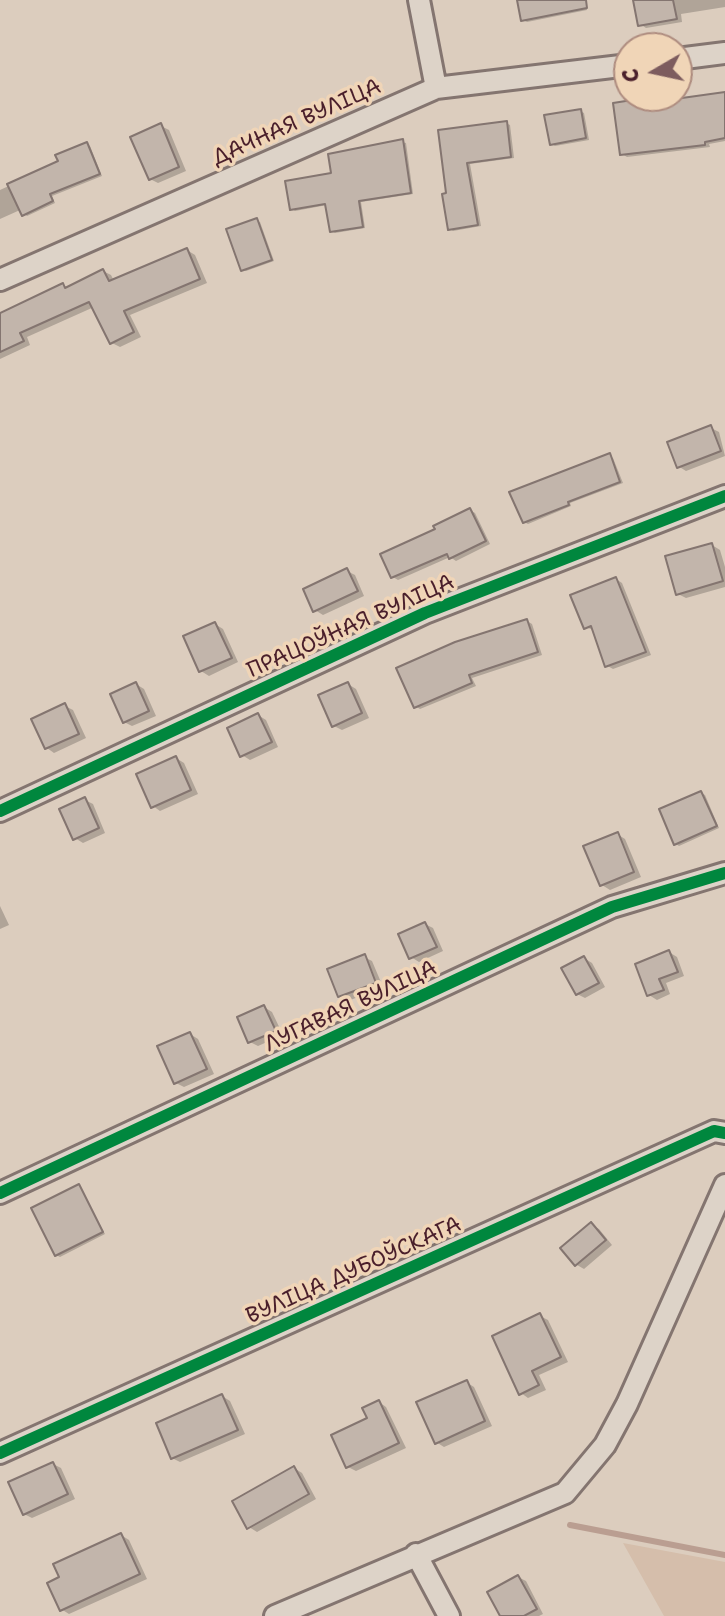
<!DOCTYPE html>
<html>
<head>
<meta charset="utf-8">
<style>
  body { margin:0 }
  #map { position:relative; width:725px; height:1616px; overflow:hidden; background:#dccdbe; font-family:"Shantell Sans",sans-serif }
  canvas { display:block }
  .north { position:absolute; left:613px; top:32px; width:80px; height:80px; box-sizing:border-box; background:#f0d5b7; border:2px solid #ae8c7f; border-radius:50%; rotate:261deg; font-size:22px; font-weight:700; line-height:32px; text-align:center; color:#4a1f2b }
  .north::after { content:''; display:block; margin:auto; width:28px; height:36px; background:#7d5c5e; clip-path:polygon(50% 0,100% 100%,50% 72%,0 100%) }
</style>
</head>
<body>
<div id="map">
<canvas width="725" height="1616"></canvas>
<div class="north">С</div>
</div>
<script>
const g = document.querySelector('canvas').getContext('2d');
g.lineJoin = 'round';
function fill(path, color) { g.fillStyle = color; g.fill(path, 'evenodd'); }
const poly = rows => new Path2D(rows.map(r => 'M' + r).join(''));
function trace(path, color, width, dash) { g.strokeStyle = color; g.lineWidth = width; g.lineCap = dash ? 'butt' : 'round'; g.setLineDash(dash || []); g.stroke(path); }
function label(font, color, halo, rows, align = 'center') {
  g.font = font + ' "Shantell Sans",sans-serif'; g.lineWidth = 7; g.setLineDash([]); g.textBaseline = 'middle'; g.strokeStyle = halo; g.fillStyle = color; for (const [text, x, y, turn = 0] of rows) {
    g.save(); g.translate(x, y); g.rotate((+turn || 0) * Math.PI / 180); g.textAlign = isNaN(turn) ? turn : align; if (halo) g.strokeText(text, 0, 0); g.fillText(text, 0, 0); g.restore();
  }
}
fill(poly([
  [623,1543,725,1562,725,1616,664,1616]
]), '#d5beab');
fill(poly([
  [519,0,585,0,587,10,527,22,523,20],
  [635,0,725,0,725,7,681,14,682,22,646,28,640,24],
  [725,92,725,141,709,144,710,147,627,157,622,154,645,100,650,105],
  [580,111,584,113,589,140,555,146,552,144],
  [506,123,510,125,514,158,470,164,481,226,453,231,450,229,449,194,441,132],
  [161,126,169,130,186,171,158,183,150,179],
  [402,142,406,143,413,194,361,202,365,228,335,233,331,231,327,205,295,211,292,209,333,175],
  [87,144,90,146,102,176,52,196,55,203,27,216,20,210,0,219,0,190,61,162],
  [257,221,260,222,274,261,246,271,243,270],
  [187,250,195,255,207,283,130,315,141,337,120,347,112,343,94,307,27,337,30,345,0,359,0,315,63,285,69,288,103,271,111,275,114,281],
  [711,428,719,432,725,456,686,471,678,466],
  [610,456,613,458,623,483,570,503,571,506,528,524,524,522],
  [470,510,475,513,490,544,456,561,450,557,398,580,393,577,437,530],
  [712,545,720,550,725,567,725,587,686,598,678,594],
  [347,571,355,575,364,596,323,615,315,610],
  [616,579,622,583,651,655,613,669,606,665,594,630,585,627],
  [527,621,532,624,542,655,472,678,476,686,420,709,415,706],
  [215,624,223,629,238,662,209,676,201,671],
  [136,684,144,689,156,716,132,726,124,722],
  [348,684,356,689,369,718,342,730,334,726],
  [65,706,73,710,86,738,54,753,47,748],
  [258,715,266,720,278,747,250,760,242,755],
  [176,758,184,763,198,794,160,811,153,806],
  [701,793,705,795,719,828,679,846,676,844],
  [85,800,93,804,105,833,83,843,75,838],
  [617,834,625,839,641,877,610,890,602,885],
  [0,906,9,925,0,929],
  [425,924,433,928,443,951,419,962,411,957],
  [669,952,677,957,684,976,666,983,670,994,657,1000,649,995],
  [364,957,372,961,383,987,348,1001,340,996],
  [584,958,592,963,605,987,585,998,577,994],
  [264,1007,272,1012,283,1035,258,1046,250,1042],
  [190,1034,198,1039,214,1074,184,1087,176,1083],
  [79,1186,105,1234,60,1257,56,1255],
  [591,1225,599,1229,612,1245,584,1269,577,1265],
  [540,1316,548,1320,568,1362,539,1375,546,1390,528,1398,521,1393],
  [466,1382,474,1387,492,1426,444,1447,436,1442],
  [222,1396,230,1401,245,1434,180,1462,172,1458],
  [379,1402,386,1407,406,1448,356,1471,348,1467],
  [53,1464,61,1468,75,1499,32,1518,24,1514],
  [294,1468,302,1473,316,1499,257,1532,249,1527],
  [121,1535,129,1540,147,1579,69,1614,61,1609],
  [518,1577,526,1581,543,1614,539,1616,502,1616]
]), '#0003');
trace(poly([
  [570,1525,725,1555]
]), '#ba9e91', 6);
const building = poly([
  [517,0,586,0,587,8,521,21,517,0],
  [633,0,673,0,677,19,638,26,633,0],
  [725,92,725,138,705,142,705,145,620,155,613,103,645,98,646,103,725,92],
  [581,109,586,138,550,145,544,115,581,109],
  [507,121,511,157,467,163,478,225,448,230,442,194,446,193,438,130,507,121],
  [161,123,179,167,149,180,130,137,161,123],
  [403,139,411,193,359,201,363,227,330,232,325,204,290,210,285,181,331,173,328,154,403,139],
  [87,142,100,174,50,194,53,201,22,216,7,184,58,161,55,155,87,142],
  [257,218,272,260,241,271,226,229,257,218],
  [187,248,200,279,124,311,134,332,110,344,89,302,20,333,24,341,0,352,0,313,63,283,65,288,103,269,109,281,187,248],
  [711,425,721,451,677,468,667,442,711,425],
  [610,453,620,482,568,502,569,505,523,523,509,492,610,453],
  [470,508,486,541,449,559,447,554,391,578,380,554,435,529,433,526,470,508],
  [712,543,723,581,676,595,665,556,712,543],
  [347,568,358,591,313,612,303,589,347,568],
  [616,577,646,652,605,667,591,626,584,629,570,595,616,577],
  [527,619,538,652,469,675,472,683,414,708,396,668,455,642,527,619],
  [215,622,232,658,199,672,183,636,215,622],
  [136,682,149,711,123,723,110,694,136,682],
  [348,682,362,713,332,727,318,695,348,682],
  [65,703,79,734,45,749,31,719,65,703],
  [258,713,272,742,240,757,227,728,258,713],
  [176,756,191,790,151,808,136,774,176,756],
  [701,791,717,826,674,845,659,809,701,791],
  [85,797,99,828,73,840,59,809,85,797],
  [618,832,634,872,600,886,583,846,618,832],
  [425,922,437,947,409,959,398,934,425,922],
  [669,950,678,972,659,979,664,990,647,996,635,964,669,950],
  [365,954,376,983,338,997,327,969,365,954],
  [584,956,599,983,576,995,561,968,584,956],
  [264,1005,276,1031,248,1043,237,1017,264,1005],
  [190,1032,207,1069,174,1084,157,1046,190,1032],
  [79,1184,103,1232,55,1256,31,1208,79,1184],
  [591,1222,606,1240,575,1266,560,1248,591,1222],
  [540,1313,561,1357,532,1371,539,1385,519,1395,492,1336,540,1313],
  [467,1380,485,1421,435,1444,416,1402,467,1380],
  [222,1394,238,1430,171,1459,156,1423,222,1394],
  [379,1400,399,1443,346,1468,331,1435,367,1418,362,1408,379,1400],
  [53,1462,68,1494,23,1515,8,1482,53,1462],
  [294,1466,309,1494,247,1529,232,1501,294,1466],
  [121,1533,140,1574,60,1611,47,1583,59,1577,53,1564,121,1533],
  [518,1575,537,1609,524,1616,500,1616,487,1592,518,1575]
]);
fill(building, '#c2b5ab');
trace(building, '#847570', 2);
const minor = poly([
  [419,0,436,88],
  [677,59,725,53],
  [0,280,436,88,629,65],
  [0,811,425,613,725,496],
  [0,1193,612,907,725,873],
  [0,1453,714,1131,725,1133],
  [416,1554,449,1616],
  [275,1616,565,1493,605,1445,627,1404,725,1185]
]);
trace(minor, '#847570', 26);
trace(minor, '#ddd3c8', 20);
trace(poly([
  [0,811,425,613,725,496],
  [0,1193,612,907,725,873],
  [0,1453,714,1131,725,1133]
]), '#00873e', 12);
label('22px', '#4a1f2b', '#f0d5b7', [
  ["ДАЧНАЯ ВУЛІЦА",297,123,-24],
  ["ПРАЦОЎНАЯ ВУЛІЦА",351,627,-24],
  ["ЛУГАВАЯ ВУЛІЦА",351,1007,-25],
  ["ВУЛІЦА ДУБОЎСКАГА",354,1271,-24]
]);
</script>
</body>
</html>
